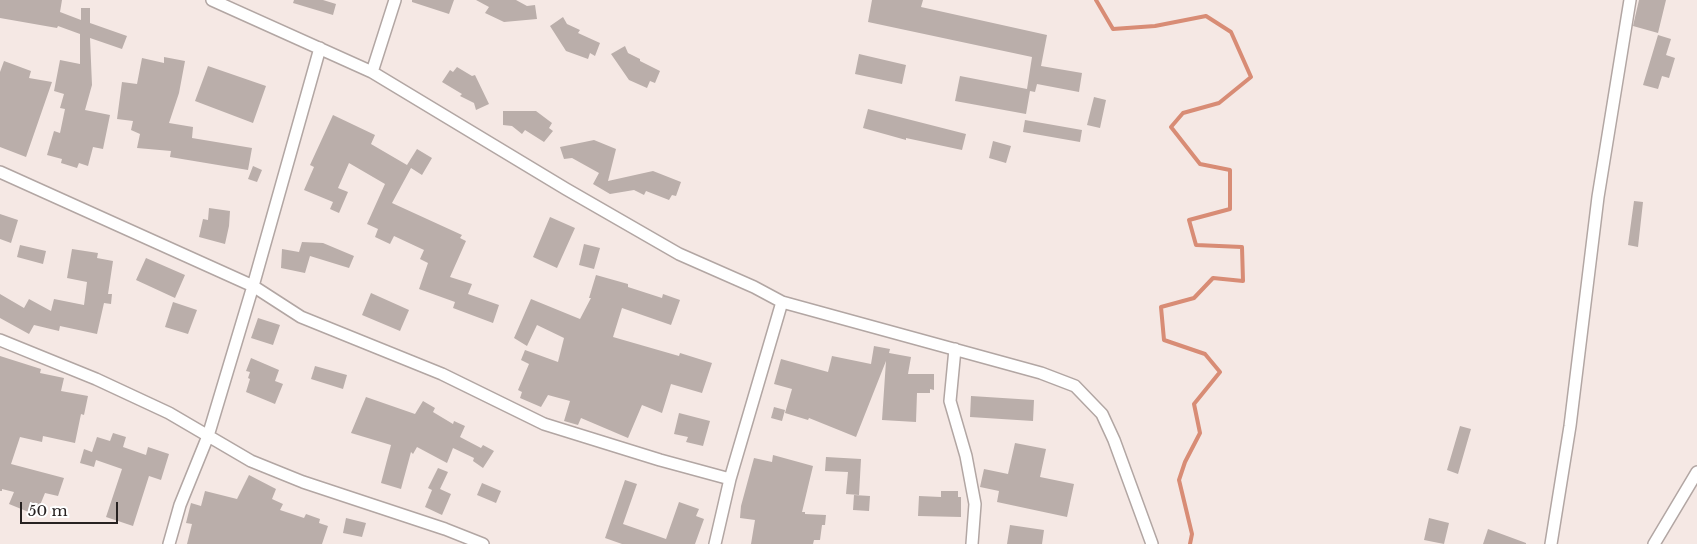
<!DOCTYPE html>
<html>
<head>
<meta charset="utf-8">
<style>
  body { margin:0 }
  #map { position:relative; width:1697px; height:544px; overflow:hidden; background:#f5e8e4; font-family:"Libre Baskerville",serif }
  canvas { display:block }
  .scale { position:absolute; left:20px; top:502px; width:98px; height:22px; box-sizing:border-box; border:2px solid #272221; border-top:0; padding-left:6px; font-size:15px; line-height:18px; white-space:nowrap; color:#272221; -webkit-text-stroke:4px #fff; paint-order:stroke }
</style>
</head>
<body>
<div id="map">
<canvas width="1697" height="544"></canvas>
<div class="scale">50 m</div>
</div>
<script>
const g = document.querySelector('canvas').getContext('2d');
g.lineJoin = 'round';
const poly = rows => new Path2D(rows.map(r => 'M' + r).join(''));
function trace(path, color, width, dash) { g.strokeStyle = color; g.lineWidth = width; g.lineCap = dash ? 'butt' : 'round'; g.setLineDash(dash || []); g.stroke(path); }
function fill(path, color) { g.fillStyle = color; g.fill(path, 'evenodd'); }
trace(poly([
  [1096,0,1113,29,1155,26,1206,16,1231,32,1251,77,1219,103,1183,113,1171,127,1200,164,1230,170,1230,209,1189,220,1196,245,1242,247,1243,281,1213,278,1194,298,1161,307,1164,340,1205,354,1220,372,1194,404,1200,433,1185,462,1179,480,1192,534,1190,544]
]), '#d88c75', 4);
fill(poly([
  [0,0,62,0,60,12,81,20,81,8,90,8,90,23,127,36,122,49,90,38,92,85,85,110,110,115,103,149,93,147,88,166,79,163,77,168,61,163,62,159,47,155,54,131,60,133,65,109,60,108,64,94,54,91,60,60,80,64,80,34,58,26,57,28,0,18],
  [294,0,323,0,336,4,333,15,293,3],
  [412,0,454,0,449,14,412,2],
  [476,0,516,0,527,6,535,5,537,19,504,22,485,13,489,7],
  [872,0,923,0,921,7,1047,35,1041,66,1082,73,1079,92,1037,84,1035,92,1030,91,1026,114,955,101,960,76,1027,89,1032,57,868,22],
  [1639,0,1666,0,1658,33,1633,26],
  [563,17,567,24,580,30,578,33,600,43,595,56,590,53,588,59,566,51,550,26],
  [1658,35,1671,39,1666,55,1675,58,1669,78,1662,76,1658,89,1643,85],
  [625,46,628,53,640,59,640,61,660,71,655,83,650,81,647,88,629,80,611,54],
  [859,54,906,65,902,84,855,74],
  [164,57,185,61,179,93,169,123,193,127,192,138,252,148,248,170,170,157,171,151,137,148,140,134,131,130,133,121,117,119,122,82,137,84,142,58,164,63],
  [4,61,31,71,29,78,52,82,26,157,0,147,0,72],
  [208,66,266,86,253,123,195,101],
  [457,67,472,76,475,75,489,104,476,110,474,103,460,96,462,94,442,82,450,70,453,72],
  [1094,97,1106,100,1100,128,1087,125],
  [868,109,966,134,962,150,906,138,906,140,863,128],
  [503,111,536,111,552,123,549,128,553,131,544,142,525,130,522,134,512,126,503,125],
  [333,115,375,135,371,144,407,165,417,149,432,158,422,175,411,168,392,203,462,235,460,238,466,241,450,277,472,284,468,294,499,305,493,323,453,308,455,302,419,289,428,263,420,259,424,250,394,236,390,244,375,237,378,229,367,224,385,184,349,163,338,188,348,192,339,213,330,209,333,202,304,190,314,167,310,165],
  [1025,120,1082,130,1080,142,1023,132],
  [594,140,616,149,608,181,653,171,681,182,676,196,672,195,669,200,646,191,644,195,634,190,610,194,593,184,599,173,572,158,564,159,560,147],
  [993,141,1011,146,1006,163,989,158],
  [253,166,262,170,257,182,248,179],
  [1634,201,1643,202,1638,247,1628,245],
  [209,208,230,211,229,226,225,244,199,237,203,219,208,220],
  [0,214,18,220,11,243,0,239],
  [550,217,575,228,557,268,533,257],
  [302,242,323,243,354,256,349,268,310,256,305,273,281,268,282,249,299,252],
  [584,244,600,248,594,269,579,265],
  [20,245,46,251,43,264,17,257],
  [72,249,98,253,97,258,113,261,108,294,112,294,111,304,104,303,97,334,60,326,59,331,34,325,29,334,0,318,0,294,24,308,29,299,51,311,54,299,84,305,87,282,67,278],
  [146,258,185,275,175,298,136,280],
  [596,275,628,284,628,287,662,298,663,294,680,300,671,325,622,308,613,337,679,356,680,353,712,363,702,393,671,384,662,413,642,405,628,438,581,418,578,425,564,421,570,401,548,395,541,407,520,398,522,392,518,390,529,364,521,360,525,350,558,362,564,338,537,325,527,346,514,338,531,299,580,319,591,298,589,298],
  [371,293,409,310,400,331,362,315],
  [173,302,197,310,188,334,165,327],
  [258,318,280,325,273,345,251,338],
  [874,346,890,349,889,353,911,357,908,374,934,374,934,390,930,389,930,393,917,393,916,422,882,420,886,361,856,437,809,418,808,420,785,413,792,389,774,384,781,359,828,372,832,356,871,364],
  [0,356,41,369,40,373,64,378,61,391,88,396,84,415,81,414,75,443,43,436,42,442,20,437,11,464,64,478,58,496,45,493,36,515,9,504,14,492,2,489,2,491,0,491],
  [251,358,279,370,275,381,283,384,275,404,246,392,250,379,248,378,250,372,246,371],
  [315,366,347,375,343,389,311,379],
  [971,396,1034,400,1033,421,970,417],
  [366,397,415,414,423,401,435,408,433,412,453,424,454,421,465,426,460,437,481,448,483,445,494,451,483,468,473,461,474,458,453,448,447,463,417,447,413,454,411,452,401,489,381,483,391,445,351,433],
  [774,407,785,410,782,421,771,418],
  [679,413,710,421,703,446,686,442,688,437,674,434],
  [1460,426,1471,429,1458,474,1447,470],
  [113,433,126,437,123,447,146,455,148,447,169,454,161,480,149,476,133,526,106,517,122,469,96,460,94,467,80,463,84,449,92,452,97,437,110,441],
  [1015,443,1046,449,1040,477,1074,484,1067,517,997,502,999,491,980,487,984,469,1008,474],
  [773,455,813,466,802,512,805,512,805,514,826,515,825,525,822,525,820,540,814,540,813,544,751,544,755,520,740,518,741,506,754,458,772,462],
  [826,457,861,459,859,495,846,494,848,472,825,471],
  [438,468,448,472,440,489,451,494,442,515,425,507,432,490,428,488],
  [249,475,276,489,272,499,283,504,280,510,304,518,306,514,320,519,319,523,328,526,322,544,187,544,192,524,186,523,191,503,201,506,205,491,237,499],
  [625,480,637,484,623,524,666,539,679,502,699,509,696,516,704,519,695,544,622,544,605,538],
  [482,483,501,491,496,503,477,495],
  [941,491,958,491,958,497,961,497,961,517,918,516,919,496,941,497],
  [854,495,870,496,869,511,853,510],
  [346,518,366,523,362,537,343,533],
  [1429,518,1449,523,1444,544,1424,540],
  [1010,525,1044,530,1042,544,1007,544],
  [1488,529,1526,543,1526,544,1483,544]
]), '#baaeaa');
const street = poly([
  [212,0,372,72,566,189,679,254,754,287,782,302,1041,373,1075,386,1102,414,1114,440,1152,544],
  [372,72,395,0],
  [0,172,253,286,301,317,442,374,544,424,660,460,730,479],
  [0,340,96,379,169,413,251,461,303,482,445,529,483,544],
  [955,349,950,401,966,456,975,504,972,544],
  [169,544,180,505,208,436,253,286,320,48],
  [715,544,730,479,782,302],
  [1551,544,1570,426,1598,197,1630,0],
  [1654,544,1697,472]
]);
trace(street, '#b2a6a3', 14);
trace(street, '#fff', 11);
</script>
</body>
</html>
